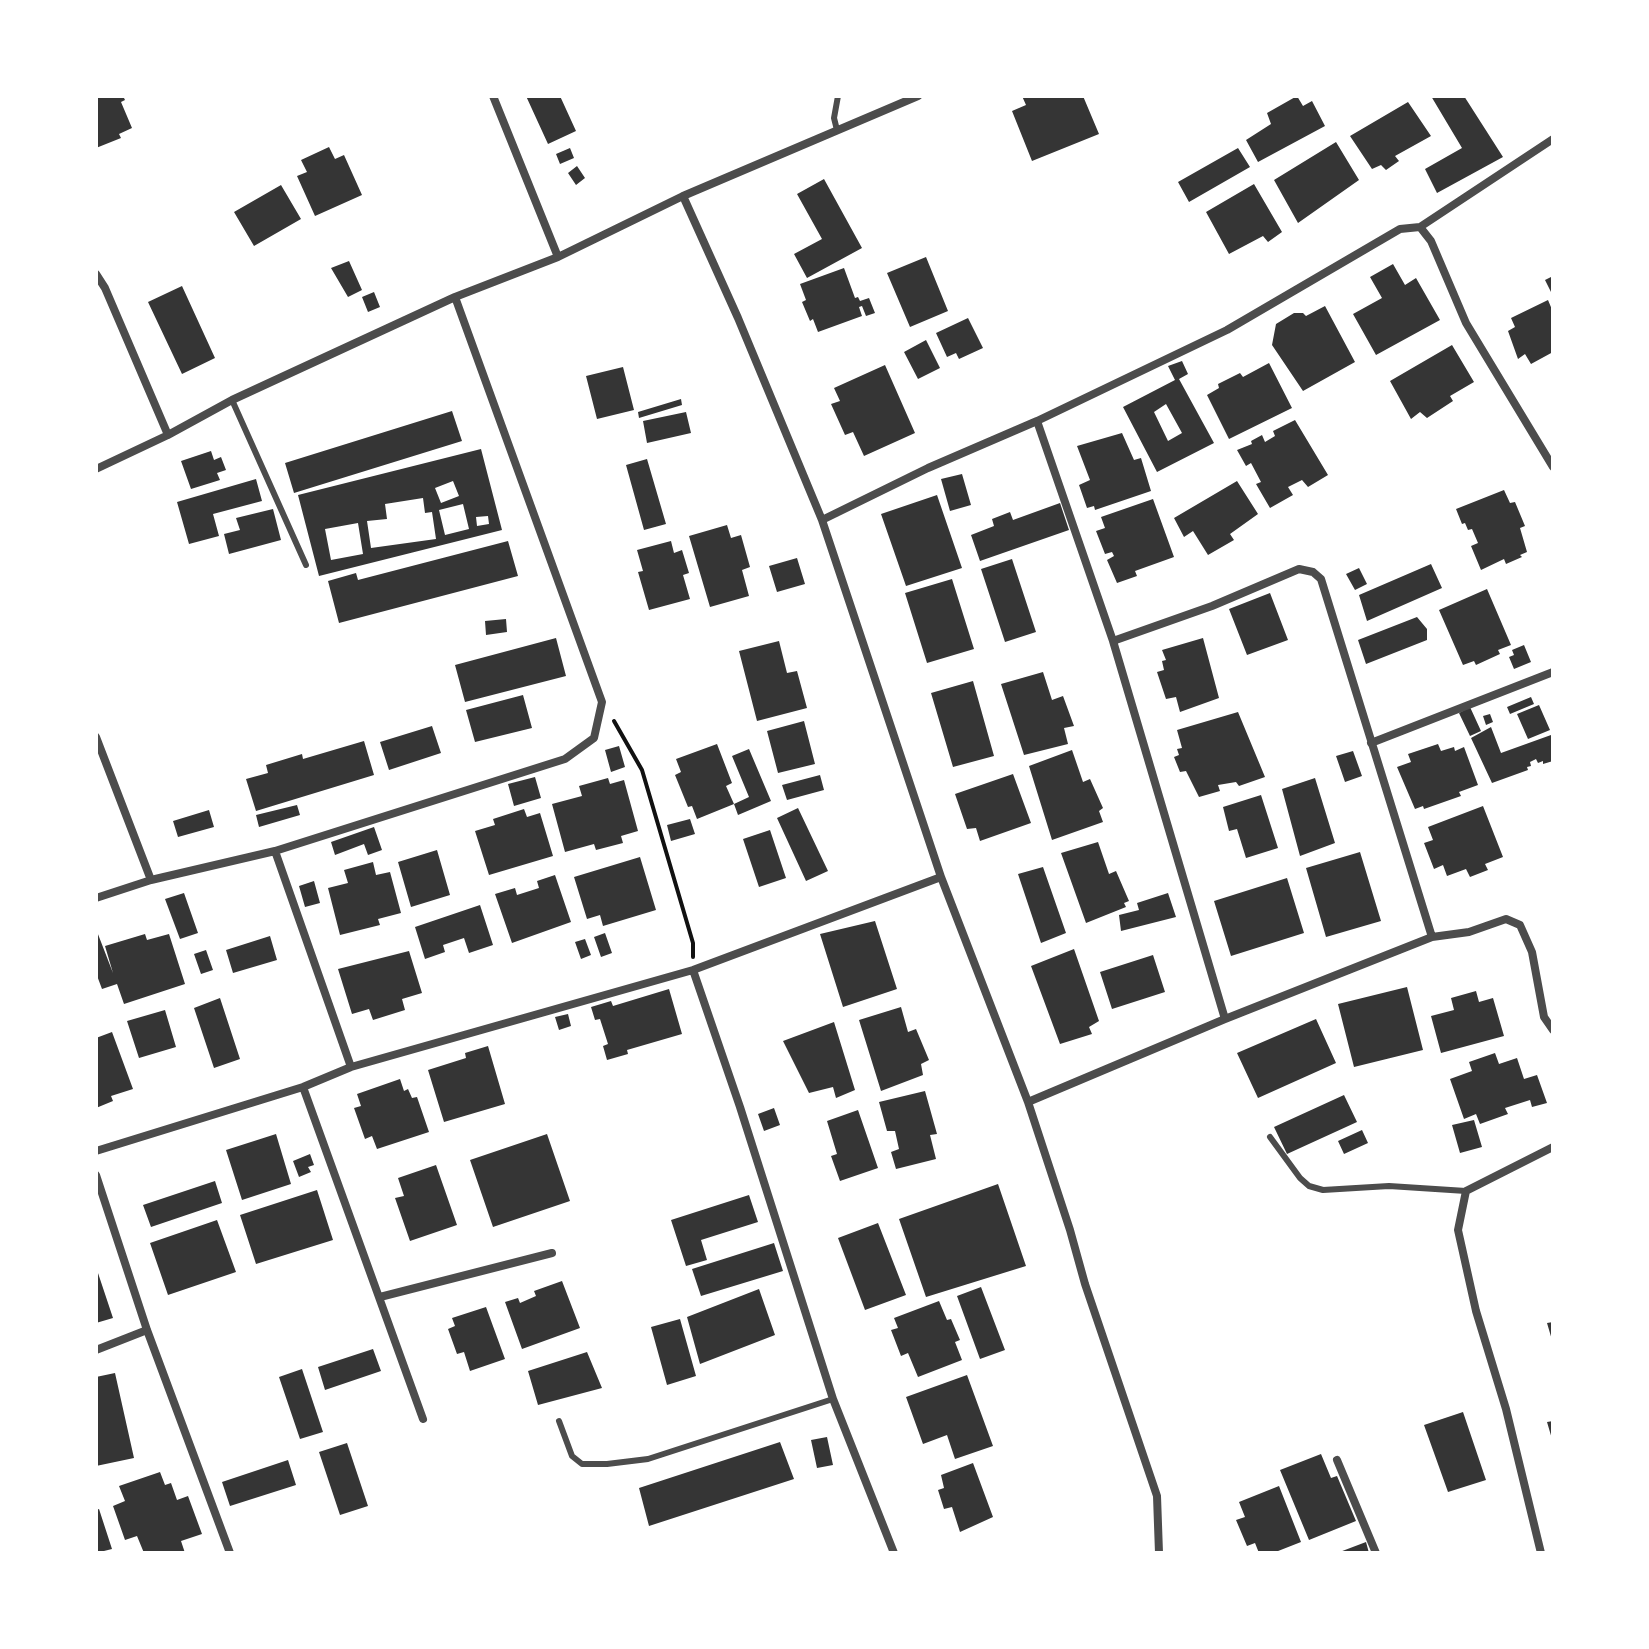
<!DOCTYPE html>
<html>
<head>
<meta charset="utf-8">
<style>
  body { margin:0 }
  #map { position:relative; width:1649px; height:1649px; overflow:hidden; background:#fff; font-family:Poppins,sans-serif }
  canvas { display:block }
  .frame { position:absolute; inset:0; border:98px solid #fff; pointer-events:none }
</style>
</head>
<body>
<div id="map">
<canvas width="1649" height="1649"></canvas>
<div class="frame"></div>
</div>
<script>
const g = document.querySelector('canvas').getContext('2d');
g.lineJoin = 'round';
function fill(path, color) { g.fillStyle = color; g.fill(path, 'evenodd'); }
const poly = rows => new Path2D(rows.map(r => 'M' + r).join(''));
function trace(path, color, width, dash) { g.strokeStyle = color; g.lineWidth = width; g.lineCap = dash ? 'butt' : 'round'; g.setLineDash(dash || []); g.stroke(path); }
fill(poly([
  [96,96,123,96,125,100,121,102,132,128,119,134,121,138,96,148],
  [526,96,560,96,576,131,548,144],
  [1022,96,1083,96,1099,134,1032,161,1012,111,1026,105],
  [1297,96,1303,106,1312,101,1325,126,1258,162,1246,140,1271,124,1267,113],
  [1431,96,1464,96,1503,157,1437,193,1425,169,1462,148],
  [1408,102,1431,136,1395,156,1399,161,1386,170,1381,165,1372,169,1350,136],
  [1336,142,1359,180,1298,223,1274,180],
  [329,147,335,159,344,155,362,195,315,216,297,176,307,172,301,160],
  [570,148,574,158,560,164,556,154],
  [1238,148,1250,167,1189,202,1178,182],
  [577,166,585,178,576,185,568,173],
  [824,179,862,248,807,278,794,254,822,239,797,194],
  [1254,184,1282,232,1268,242,1263,236,1229,254,1206,212],
  [281,185,301,219,254,246,234,212],
  [926,257,948,311,910,327,887,273],
  [349,261,362,290,348,297,331,268],
  [1393,264,1405,285,1416,278,1440,320,1376,355,1353,314,1382,298,1370,277],
  [844,268,855,298,858,297,860,301,869,298,875,313,866,316,862,306,859,307,862,316,818,332,813,319,810,321,802,302,806,300,800,284],
  [1553,276,1553,296,1545,280],
  [182,286,215,358,182,374,148,302],
  [374,292,380,307,368,312,362,297],
  [1548,300,1553,312,1553,352,1531,364,1525,354,1518,359,1508,331,1515,327,1511,318],
  [1325,306,1355,362,1303,391,1272,345,1276,324,1294,313,1303,313,1306,316],
  [968,318,983,348,959,359,956,353,947,357,936,333],
  [926,340,940,368,918,379,904,352],
  [1452,345,1474,382,1450,396,1453,401,1427,418,1420,412,1411,419,1390,381],
  [1182,361,1188,374,1179,379,1214,443,1157,472,1123,407,1175,380,1168,366],
  [1166,404,1182,433,1168,441,1154,412],
  [1269,363,1292,408,1229,439,1207,395,1219,388,1218,384,1240,373,1243,377],
  [885,365,915,433,864,456,853,432,845,435,831,404,840,401,834,388],
  [623,367,634,410,597,419,586,376],
  [681,399,682,405,639,418,638,412],
  [452,411,462,441,294,493,285,463],
  [686,412,691,433,647,443,643,421],
  [1295,420,1328,475,1308,487,1302,480,1288,487,1293,495,1270,508,1256,484,1261,482,1251,463,1246,466,1237,450,1252,444,1251,441,1262,435,1265,442,1275,436,1273,431],
  [1122,433,1134,460,1141,458,1151,491,1095,510,1094,506,1087,508,1079,485,1090,480,1077,446],
  [481,449,502,530,319,576,298,495],
  [453,481,459,496,441,503,435,488],
  [423,498,425,513,432,512,436,539,371,548,367,521,387,519,385,504],
  [463,504,469,529,445,535,439,510],
  [488,516,489,524,477,526,476,517],
  [358,523,363,554,331,560,325,529],
  [211,451,214,460,221,457,226,470,217,473,220,480,191,489,181,461],
  [647,459,666,524,644,530,626,465],
  [962,474,971,505,950,511,941,479],
  [256,479,262,501,213,514,219,536,189,544,177,502],
  [1237,481,1258,514,1230,534,1234,540,1208,555,1193,531,1184,537,1174,518],
  [1504,490,1510,503,1515,502,1525,526,1520,528,1527,552,1520,555,1522,557,1506,564,1504,559,1481,570,1471,546,1478,543,1472,529,1468,530,1465,523,1462,524,1456,509],
  [937,495,962,568,906,586,881,514],
  [1153,499,1174,557,1135,571,1137,576,1117,583,1107,560,1114,556,1112,552,1105,554,1096,531,1105,528,1101,517],
  [1060,503,1069,530,980,561,971,535,994,526,992,519,1010,512,1013,520],
  [273,509,281,540,229,554,224,534,240,530,236,518],
  [727,525,731,538,741,535,750,567,742,570,749,596,710,607,689,536],
  [508,541,518,576,339,623,328,581,356,573,358,580],
  [671,541,674,553,682,550,689,573,683,575,690,599,649,610,638,572,643,571,637,550],
  [797,558,805,584,777,592,769,566],
  [1012,559,1036,632,1005,642,981,569],
  [1431,564,1442,588,1367,621,1359,595],
  [1359,568,1367,584,1355,590,1346,574],
  [952,579,974,649,927,663,905,593],
  [1487,589,1511,645,1498,650,1500,654,1476,665,1474,661,1463,665,1439,610],
  [1270,593,1288,640,1247,655,1229,609],
  [1417,617,1427,629,1427,640,1366,664,1358,640],
  [506,619,507,632,486,635,485,621],
  [556,638,566,676,465,702,455,665],
  [1203,638,1219,698,1180,712,1176,697,1166,699,1157,672,1164,670,1162,661,1166,660,1162,650],
  [779,641,787,673,797,671,807,708,757,721,739,651],
  [1524,645,1531,662,1514,669,1509,657,1514,655,1512,650],
  [1043,672,1052,700,1063,696,1074,726,1064,728,1068,744,1024,755,1001,684],
  [973,681,994,756,953,767,931,693],
  [523,695,532,728,475,742,466,710],
  [1531,697,1534,704,1510,714,1507,707],
  [1539,705,1550,730,1528,739,1517,714],
  [1470,707,1481,731,1470,736,1459,713],
  [1238,712,1265,777,1239,786,1236,782,1218,785,1220,791,1199,797,1186,771,1180,772,1174,757,1179,755,1177,749,1182,748,1177,730],
  [1490,714,1493,722,1486,725,1483,716],
  [804,721,815,764,778,773,767,731],
  [432,726,441,753,389,770,380,742],
  [1491,727,1501,753,1551,735,1553,761,1543,764,1543,761,1538,763,1536,759,1530,762,1531,766,1527,767,1528,770,1492,783,1471,738],
  [364,741,374,775,256,811,246,779,268,773,266,765,302,754,303,759],
  [717,744,732,783,726,786,734,804,749,797,732,756,749,749,771,801,738,815,734,804,697,819,692,806,688,807,675,775,681,772,676,759],
  [1438,744,1441,751,1454,747,1455,751,1464,747,1478,785,1459,792,1461,796,1424,809,1423,806,1415,809,1397,767,1411,762,1408,754],
  [619,746,625,767,611,772,605,750],
  [1072,750,1083,782,1090,779,1103,808,1099,811,1103,822,1052,840,1029,766],
  [1353,751,1362,776,1345,782,1336,756],
  [1013,774,1031,823,980,841,976,828,967,829,955,794],
  [820,775,824,790,787,800,782,785],
  [535,777,541,798,514,806,508,784],
  [608,778,610,784,624,780,638,831,621,836,623,843,596,850,594,844,565,852,552,804,582,796,579,786],
  [1315,778,1335,843,1300,856,1282,789],
  [1261,795,1278,848,1246,858,1237,829,1229,831,1223,807],
  [297,805,300,815,259,827,256,815],
  [1483,806,1503,857,1485,864,1488,870,1470,877,1466,869,1447,876,1443,865,1434,869,1424,843,1433,840,1428,827],
  [798,808,828,871,806,881,777,818],
  [524,809,527,817,540,813,553,856,489,875,475,831,495,825,493,819],
  [209,810,214,827,178,837,173,821],
  [690,819,695,834,671,841,667,825],
  [374,827,382,850,368,855,364,844,335,855,331,842],
  [770,830,786,878,759,887,743,839],
  [1098,842,1109,874,1116,871,1129,901,1124,903,1126,907,1086,923,1061,853],
  [437,850,450,895,411,907,398,862],
  [1360,852,1381,921,1326,937,1306,868],
  [640,857,656,910,603,926,600,915,587,919,574,877],
  [373,862,376,875,390,872,401,913,378,919,380,925,340,935,328,888,348,883,344,870],
  [1043,867,1066,933,1041,943,1018,874],
  [555,875,571,922,512,943,495,894,515,888,517,895,539,888,537,881],
  [1287,878,1304,933,1231,956,1214,901],
  [314,881,320,903,305,907,299,886],
  [184,893,198,933,180,939,165,899],
  [1168,893,1176,917,1121,931,1119,915,1139,910,1137,903],
  [480,905,493,945,469,953,464,938,443,945,445,952,425,959,415,927],
  [875,921,897,989,843,1007,820,934],
  [96,929,113,973,105,946,145,934,147,940,169,934,185,984,124,1004,117,984,102,989,96,973],
  [605,933,612,953,601,957,594,937],
  [270,936,277,960,233,973,226,950],
  [585,939,591,955,581,959,575,942],
  [1074,949,1099,1021,1089,1027,1092,1034,1060,1044,1031,966],
  [206,950,213,970,201,974,194,954],
  [409,951,422,993,402,999,405,1010,373,1020,369,1009,352,1014,338,969],
  [1153,955,1165,992,1112,1009,1100,972],
  [1407,987,1423,1050,1354,1067,1338,1004],
  [669,989,682,1034,627,1050,628,1054,607,1060,603,1046,608,1044,600,1019,595,1020,591,1007,611,1001,613,1006],
  [1476,991,1479,1002,1493,998,1504,1036,1441,1053,1431,1016,1454,1010,1451,998],
  [220,998,240,1059,214,1068,194,1008],
  [901,1007,908,1032,916,1029,929,1060,921,1064,923,1075,881,1091,859,1020],
  [165,1010,176,1047,139,1058,127,1021],
  [568,1014,571,1026,559,1030,555,1017],
  [1316,1019,1336,1063,1258,1098,1237,1053],
  [834,1022,855,1090,836,1098,833,1087,809,1093,783,1041],
  [112,1032,133,1089,111,1096,113,1101,96,1108,96,1038],
  [488,1046,505,1104,444,1122,428,1070,466,1058,465,1053],
  [1495,1053,1499,1064,1517,1058,1524,1079,1537,1075,1547,1103,1532,1107,1530,1100,1505,1108,1508,1114,1480,1124,1476,1114,1464,1119,1450,1079,1472,1071,1469,1062],
  [400,1079,404,1091,408,1089,412,1098,417,1097,429,1132,377,1149,372,1136,365,1139,354,1108,361,1106,357,1094],
  [925,1091,937,1134,930,1135,936,1159,896,1169,891,1152,899,1149,895,1131,887,1131,879,1102],
  [1344,1095,1357,1122,1287,1154,1274,1127],
  [774,1108,780,1125,764,1131,758,1114],
  [858,1110,878,1168,840,1181,831,1156,837,1154,827,1121],
  [1474,1120,1482,1147,1460,1153,1452,1125],
  [1362,1130,1368,1143,1344,1154,1338,1141],
  [276,1134,291,1184,242,1200,226,1150],
  [547,1134,570,1201,493,1227,470,1160],
  [310,1154,314,1165,308,1167,311,1172,299,1177,293,1161],
  [436,1165,457,1225,410,1241,395,1198,404,1196,398,1178],
  [215,1181,222,1203,151,1227,143,1205],
  [998,1184,1026,1266,926,1297,899,1219],
  [317,1190,333,1240,256,1264,240,1215],
  [749,1195,758,1222,701,1240,707,1260,686,1266,671,1220],
  [217,1220,236,1272,168,1295,150,1243],
  [878,1223,906,1295,865,1310,838,1238],
  [774,1243,783,1271,701,1296,692,1269],
  [96,1267,113,1318,96,1323],
  [562,1281,580,1328,522,1349,505,1302,518,1298,520,1303,536,1296,534,1291],
  [981,1287,1005,1350,980,1359,957,1296],
  [759,1289,775,1335,700,1364,687,1317],
  [939,1301,947,1320,951,1319,960,1340,955,1342,962,1360,918,1377,908,1353,901,1356,891,1330,898,1328,894,1318],
  [486,1307,505,1359,470,1371,464,1352,457,1354,448,1329,455,1326,452,1318],
  [680,1319,696,1376,667,1385,651,1327],
  [1553,1322,1553,1340,1552,1340,1547,1323],
  [373,1349,381,1371,325,1390,318,1367],
  [587,1352,602,1388,538,1405,528,1371],
  [302,1369,323,1432,300,1439,279,1377],
  [115,1373,134,1458,96,1466,96,1377],
  [967,1375,993,1446,955,1459,947,1435,923,1444,906,1397],
  [1463,1412,1486,1480,1448,1492,1424,1425],
  [1553,1421,1553,1439,1552,1439,1547,1422],
  [827,1437,833,1465,817,1468,811,1440],
  [780,1442,794,1479,649,1526,639,1488],
  [347,1443,368,1506,340,1515,319,1452],
  [1321,1454,1331,1478,1337,1476,1356,1521,1309,1540,1280,1470],
  [288,1460,296,1485,230,1506,222,1482],
  [973,1463,993,1517,960,1532,952,1507,944,1509,938,1490,944,1488,941,1475],
  [160,1472,165,1485,171,1483,177,1500,188,1496,202,1534,181,1541,185,1553,144,1553,137,1536,125,1540,113,1506,125,1501,119,1486],
  [1279,1486,1301,1542,1273,1553,1259,1553,1255,1543,1247,1546,1236,1520,1245,1517,1239,1502],
  [99,1509,112,1549,96,1553,96,1510],
  [1366,1542,1369,1553,1337,1553]
]), '#353535');
trace(poly([
  [614,721,642,770,693,943,693,957]
]), '#111', 4);
trace(poly([
  [837,130,834,118,838,96],
  [232,400,306,565],
  [1270,1137,1300,1178,1309,1186,1323,1190,1389,1186,1466,1191],
  [559,1421,572,1456,582,1464,607,1464,648,1459,833,1399]
]), '#4c4c4c', 6);
trace(poly([
  [493,96,558,257],
  [683,196,738,318,822,520,941,877,1028,1102,1070,1230,1085,1284,1157,1496,1159,1553],
  [1420,227,1553,139],
  [96,274,105,288,168,435],
  [1037,421,1113,641,1225,1019],
  [96,469,168,435,232,400,455,297,558,257,683,196,918,96],
  [822,520,928,468,1037,421,1227,330,1400,229,1420,227,1431,241,1466,323,1553,467],
  [1113,641,1212,606,1299,569,1313,572,1321,579,1432,937],
  [96,737,151,880],
  [1371,743,1553,672],
  [275,851,351,1067],
  [96,898,151,880,275,851,565,759,594,738,602,702,455,297],
  [693,970,740,1107,833,1399,894,1553],
  [303,1087,423,1419],
  [1028,1102,1225,1019,1432,937,1469,932,1506,919,1520,925,1532,952,1544,1017,1553,1030],
  [96,1151,303,1087,351,1067,693,970,941,877],
  [96,1175,147,1330,230,1553],
  [380,1297,552,1253],
  [96,1350,147,1330],
  [1337,1460,1376,1553],
  [1541,1553,1506,1409,1476,1311,1458,1230,1466,1191,1553,1147]
]), '#4c4c4c', 8);
</script>
</body>
</html>
